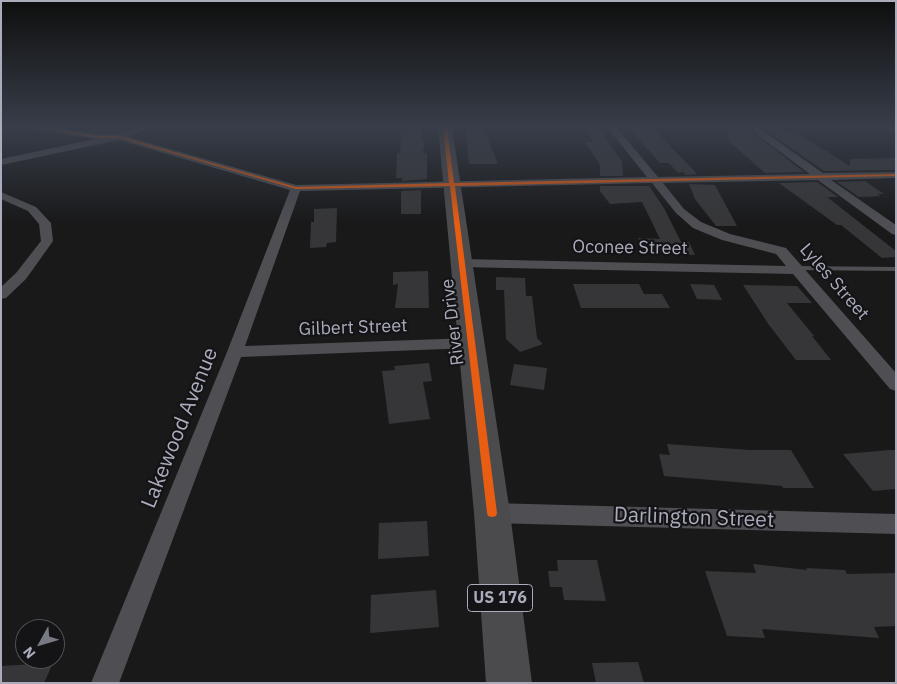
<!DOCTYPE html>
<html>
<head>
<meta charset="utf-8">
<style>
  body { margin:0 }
  #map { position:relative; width:897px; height:684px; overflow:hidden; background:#19191a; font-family:"IBM Plex Sans",sans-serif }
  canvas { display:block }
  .frame { position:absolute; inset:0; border:2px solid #aaacbb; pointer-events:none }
  .north { position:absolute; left:15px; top:619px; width:50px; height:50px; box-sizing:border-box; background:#141316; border:1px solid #505058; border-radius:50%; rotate:231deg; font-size:14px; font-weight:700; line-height:20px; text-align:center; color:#aaacbb }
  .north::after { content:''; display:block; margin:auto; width:18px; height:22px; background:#777983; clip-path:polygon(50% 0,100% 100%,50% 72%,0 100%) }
</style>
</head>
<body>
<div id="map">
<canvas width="897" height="684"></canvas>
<div class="frame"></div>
<div class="north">N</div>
</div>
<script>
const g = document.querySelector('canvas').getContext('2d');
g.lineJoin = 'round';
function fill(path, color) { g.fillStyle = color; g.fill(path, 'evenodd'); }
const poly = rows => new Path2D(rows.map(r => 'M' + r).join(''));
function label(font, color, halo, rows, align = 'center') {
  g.font = font + ' "IBM Plex Sans",sans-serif'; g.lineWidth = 4.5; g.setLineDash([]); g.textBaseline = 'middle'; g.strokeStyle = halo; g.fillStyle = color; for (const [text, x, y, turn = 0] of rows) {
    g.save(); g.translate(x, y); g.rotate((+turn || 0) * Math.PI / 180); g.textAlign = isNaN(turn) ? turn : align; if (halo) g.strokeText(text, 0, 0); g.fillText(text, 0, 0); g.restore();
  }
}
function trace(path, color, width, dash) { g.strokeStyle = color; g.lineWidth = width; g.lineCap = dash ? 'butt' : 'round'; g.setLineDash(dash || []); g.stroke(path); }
fill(poly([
  [10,127,149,127,119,137,98,137]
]), '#1f2722');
fill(poly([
  [465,127,483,127,498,164,469,164],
  [725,127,745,127,804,172,765,173,730,142],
  [761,127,781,127,788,132,795,132,850,166,850,159,896,158,896,170,824,171],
  [629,128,653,128,697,174,685,175,684,172,678,173,669,163,660,163],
  [401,130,422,130,422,141,425,141,423,153,427,153,427,179,402,181,402,178,396,178,397,153,400,153],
  [588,130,601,130,606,140,622,161,623,176,600,176,600,165,585,142,593,142],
  [865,181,884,194,877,194,881,196,859,197,837,182],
  [817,182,838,197,827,197,896,251,896,257,882,258,841,225,837,225,779,183],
  [689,184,715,185,737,226,716,226,695,199],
  [600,186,649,186,664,208,681,242,689,242,695,255,642,251,638,238,660,239,642,202,610,204,600,191],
  [421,190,421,214,401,214,401,191],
  [337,208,336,242,327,243,326,247,310,248,311,222,314,222,314,209],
  [428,271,429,308,395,308,398,284,393,285,393,272],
  [496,277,525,278,526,296,532,296,537,338,543,344,520,352,506,339,504,290,496,290],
  [573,284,639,284,644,294,662,294,670,308,581,308],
  [690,284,714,285,722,300,697,299],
  [743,285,797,286,812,303,787,303,814,336,812,336,831,360,796,360,769,325],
  [429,363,432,381,423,382,430,419,389,424,382,371,395,370,394,366],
  [514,364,547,368,544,390,510,385],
  [667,444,750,450,791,450,814,488,783,488,782,486,664,476,659,454,670,455],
  [890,450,896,450,896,489,873,491,843,454],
  [427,521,429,556,378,559,379,523],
  [557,560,597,560,606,601,564,600,562,587,550,587,548,571,558,571],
  [753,564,807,570,806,568,845,570,847,574,896,573,896,626,874,627,879,638,762,629,765,638,727,636,705,571,756,573],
  [436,590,439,627,370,633,371,595],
  [638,662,644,683,596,683,592,663],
  [53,663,44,683,1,683,1,666]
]), '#363638');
fill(poly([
  [793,266,896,267,896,271,796,270,792,268,793,266]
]), '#4e4e53');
fill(poly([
  [32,127,54,127,98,134,118,134,140,127,153,127,128,137,296,185,647,177,607,127,616,127,658,177,810,174,747,127,757,127,823,173,896,172,896,178,831,180,896,225,896,235,892,234,818,180,663,183,684,209,701,222,730,234,786,248,896,373,896,391,890,389,793,274,461,267,454,263,461,259,786,266,776,254,722,240,693,228,676,213,652,183,300,191,245,346,471,338,477,339,479,343,477,347,471,348,241,357,119,683,91,683,227,352,290,190,119,140,1,165,1,159,95,139,36,130,32,127],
  [1,192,36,207,51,223,53,241,26,279,6,298,1,299,1,287,16,273,41,241,39,224,28,211,1,199,1,192],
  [492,503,896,514,896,534,492,523,484,520,481,513,484,506,492,503]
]), '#4e4e53');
fill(poly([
  [885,127,896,127,896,133,886,129,885,127]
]), '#4e4e53');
fill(poly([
  [438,127,452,127,510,513,532,683,486,683,474,513,438,127]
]), '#4b4b4e');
fill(poly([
  [34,127,45,127,98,136,119,136,296,187,449,183,443,127,447,127,454,183,896,174,896,176,455,186,497,513,496,516,492,517,488,516,487,513,450,186,296,189,119,138,98,138,34,127]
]), '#e95d12');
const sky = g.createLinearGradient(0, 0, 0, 223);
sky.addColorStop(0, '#0e0e0e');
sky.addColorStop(0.57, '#383e49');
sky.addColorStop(1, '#383e4900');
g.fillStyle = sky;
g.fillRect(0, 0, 897, 223);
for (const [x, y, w] of [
  [500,598,65]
]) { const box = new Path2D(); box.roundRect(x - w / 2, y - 13.5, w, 27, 4); g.fillStyle = '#141316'; g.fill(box); trace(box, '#aaacbb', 1); }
label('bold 16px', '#aaacbb', null, [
  ["US 176",500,598]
]);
label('18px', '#aaacbb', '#141316', [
  ["Oconee Street",630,248,1],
  ["Lyles Street",834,282,49],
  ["River Drive",453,322,-97],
  ["Gilbert Street",353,328,-2]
]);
label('21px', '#aaacbb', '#141316', [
  ["Lakewood Avenue",180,428,-68],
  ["Darlington Street",694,518,2]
]);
</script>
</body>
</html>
